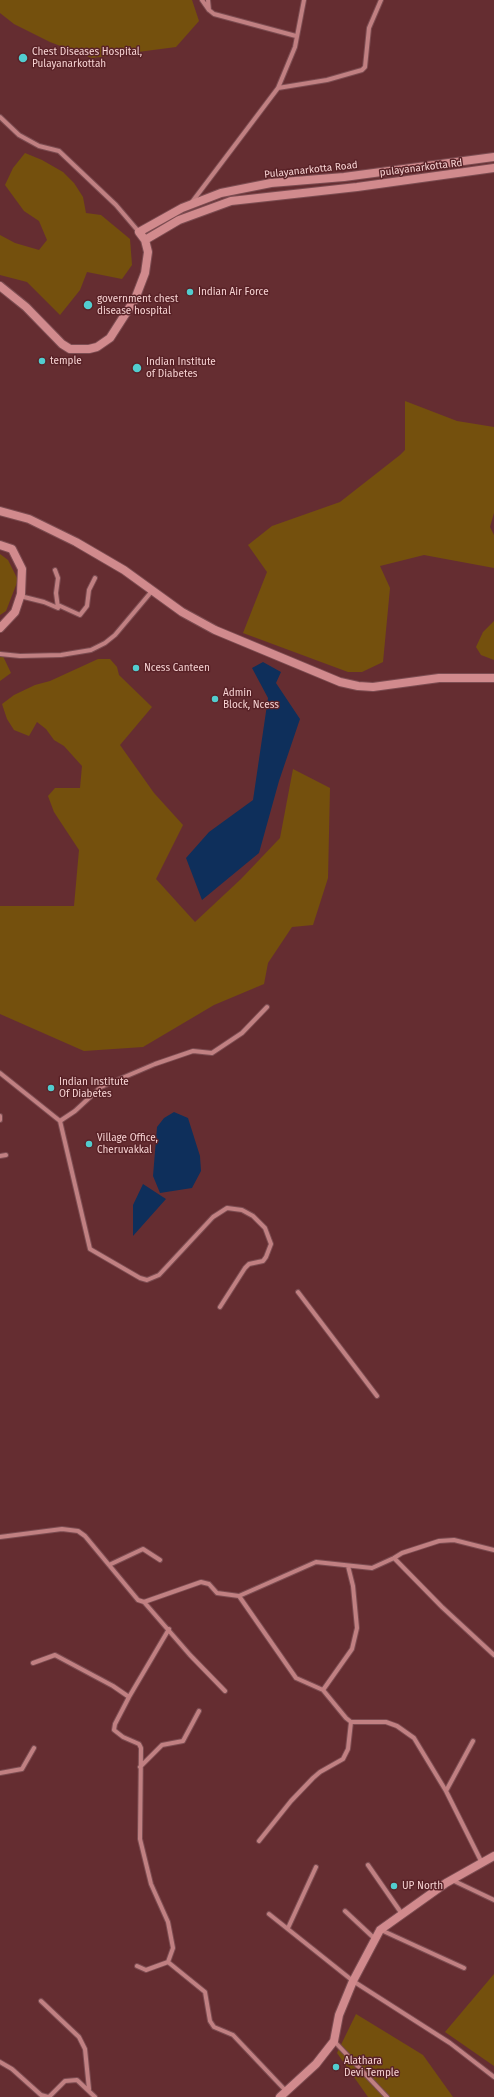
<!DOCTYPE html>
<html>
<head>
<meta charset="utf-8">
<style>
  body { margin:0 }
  canvas { display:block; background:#652d31 }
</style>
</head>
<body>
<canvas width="494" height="2097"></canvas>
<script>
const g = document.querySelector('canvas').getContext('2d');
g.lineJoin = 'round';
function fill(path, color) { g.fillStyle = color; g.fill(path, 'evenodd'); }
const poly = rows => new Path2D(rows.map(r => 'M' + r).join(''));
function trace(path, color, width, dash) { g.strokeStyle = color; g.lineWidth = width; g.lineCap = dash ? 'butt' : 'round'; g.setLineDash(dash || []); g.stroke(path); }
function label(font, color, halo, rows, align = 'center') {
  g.font = font + ' "Fira Sans",sans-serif'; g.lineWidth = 3; g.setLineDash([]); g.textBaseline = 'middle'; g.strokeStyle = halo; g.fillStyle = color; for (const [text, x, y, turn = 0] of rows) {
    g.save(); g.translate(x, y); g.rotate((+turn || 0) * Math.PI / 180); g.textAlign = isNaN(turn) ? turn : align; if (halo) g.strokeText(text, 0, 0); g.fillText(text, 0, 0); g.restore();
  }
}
fill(poly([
  [0,0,192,0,199,21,176,47,92,58,50,42,14,24,0,13],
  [25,153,42,160,63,172,74,183,83,197,86,213,101,215,130,239,132,265,122,279,87,272,80,290,60,315,27,282,0,275,0,235,15,243,39,250,47,240,39,221,24,211,5,185,13,168],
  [405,401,457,421,494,427,494,513,490,527,494,535,494,568,424,555,380,566,390,588,383,662,362,672,348,672,243,633,267,572,248,545,272,526,340,502,400,455,405,450],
  [0,554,8,560,18,580,6,611,0,615],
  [494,621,494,660,481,655,476,647,483,632],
  [0,650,11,673,0,681],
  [98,659,110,659,117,667,119,675,152,707,120,745,154,793,183,825,156,879,195,922,241,879,280,838,293,769,330,788,328,878,313,925,292,927,268,963,264,984,214,1005,143,1047,84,1051,0,1014,0,906,74,906,79,850,54,812,48,796,55,788,80,788,82,766,64,746,54,740,46,729,37,722,29,736,14,730,7,719,2,704,14,695,35,685,50,681],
  [494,1974,494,2066,445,2032],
  [356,2014,423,2055,453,2097,368,2097,337,2053]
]), '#74500d');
fill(poly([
  [263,662,281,672,276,683,300,719,279,781,259,853,202,900,186,858,209,832,253,800,268,698,252,668],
  [174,1112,188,1118,200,1156,201,1171,192,1188,160,1193,153,1176,157,1127,164,1118],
  [143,1184,166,1199,133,1236,133,1205]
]), '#0e2f5b');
const street = poly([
  [202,0,209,10,214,14,296,36],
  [208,0,209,10],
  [278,88,327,80,362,70,365,67,369,28,381,0],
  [0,117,19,135,39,146,59,151,116,205,139,232],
  [192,202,278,88,295,47,304,0],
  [20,596,44,602,58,608,56,593,58,578,55,570],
  [58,605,80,615,87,606,89,590,95,578],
  [0,654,20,656,61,655,91,650,105,643,115,635,152,591],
  [0,1073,60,1121,75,1111,101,1087,155,1064,193,1051,212,1053,242,1033,267,1007],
  [0,1116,0,1120],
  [60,1121,90,1249,140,1278,147,1280,159,1275,213,1217,227,1208,242,1210,253,1216,265,1228,271,1244,266,1257,263,1261,249,1264,245,1268,220,1307],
  [0,1156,6,1155],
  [298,1292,377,1396],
  [0,1537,62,1529,78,1531,85,1536,138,1600,144,1602,201,1582,209,1584,217,1593,239,1596,316,1562,372,1568,394,1558,402,1553,439,1541,454,1540,494,1550],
  [394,1558,442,1607,494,1655],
  [109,1565,143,1549,160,1560],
  [348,1566,353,1586,357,1628,352,1649,323,1690,346,1718,351,1722,386,1722,397,1726,414,1738,446,1791,482,1863],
  [239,1596,296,1678,323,1690],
  [144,1602,190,1655,225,1691],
  [33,1663,55,1655,113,1686,129,1697,115,1724,114,1730,123,1737,139,1744,141,1748,140,1839,151,1884,168,1922,173,1948,168,1962,205,1992,210,2021,214,2027,233,2035,286,2091],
  [129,1697,169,1629],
  [140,1767,162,1745,183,1741,199,1711],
  [0,1773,22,1769,34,1748],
  [446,1791,473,1741],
  [259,1841,291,1801,313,1778,320,1772,343,1759,348,1749,351,1722],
  [368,1865,402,1914],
  [452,1880,494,1900],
  [345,1911,375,1939],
  [269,1914,353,1981,450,2043,494,2077],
  [288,1928,316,1867],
  [381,1930,464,1968],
  [137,1966,146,1970,168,1962],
  [41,2001,79,2037,85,2049,89,2089],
  [334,2041,387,2097],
  [0,2062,12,2069,41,2095,48,2097],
  [49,2097,65,2081,77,2080,95,2097]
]);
const secondary = poly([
  [145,240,179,220,231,201,357,187,494,168],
  [0,286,26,307,62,344,70,349,89,349,97,347,110,338,135,299,145,273,148,252,145,240,139,232,182,208,221,193,271,183,344,177,494,157],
  [0,511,29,519,76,542,124,570,182,612,215,630,340,682,358,686,373,687,439,678,494,678],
  [0,545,12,549,22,569,21,594,15,612,0,628],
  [280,2097,316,2064,334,2041,339,2015,353,1981,380,1930,446,1883,494,1856]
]);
trace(street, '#7c4c51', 6);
trace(secondary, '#7c4c51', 10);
trace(street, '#c18082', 4);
trace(secondary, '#d18a8d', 8);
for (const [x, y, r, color] of [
  [23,58,5,"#52cdcf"],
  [190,292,4,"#52cdcf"],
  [88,305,5,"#52cdcf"],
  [42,361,4,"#52cdcf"],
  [137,368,5,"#52cdcf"],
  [136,668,4,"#52cdcf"],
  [215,699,4,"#52cdcf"],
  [51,1088,4,"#52cdcf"],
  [89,1144,4,"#52cdcf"],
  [394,1886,4,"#52cdcf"],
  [336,2067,4,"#52cdcf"]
]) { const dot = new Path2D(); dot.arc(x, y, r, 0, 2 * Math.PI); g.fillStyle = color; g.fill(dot); trace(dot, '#592227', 1.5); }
label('10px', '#f7d3d3', '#592227', [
  ["Chest Diseases Hospital,",32,52],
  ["Pulayanarkottah",32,64],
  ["Indian Air Force",198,292],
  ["government chest",97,299],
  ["disease hospital",97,311],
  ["temple",50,361],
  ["Indian Institute",146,362],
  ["of Diabetes",146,374],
  ["Ncess Canteen",144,668],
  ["Admin",223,693],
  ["Block, Ncess",223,705],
  ["Indian Institute",59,1082],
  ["Of Diabetes",59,1094],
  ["Village Office,",97,1138],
  ["Cheruvakkal",97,1150],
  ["UP North",402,1886],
  ["Alathara",344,2061],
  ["Devi Temple",344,2073]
], 'left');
label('10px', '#f7d3d3', '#592227', [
  ["pulayanarkotta Rd",421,168,-7],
  ["Pulayanarkotta Road",311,170,-6]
]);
</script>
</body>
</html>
